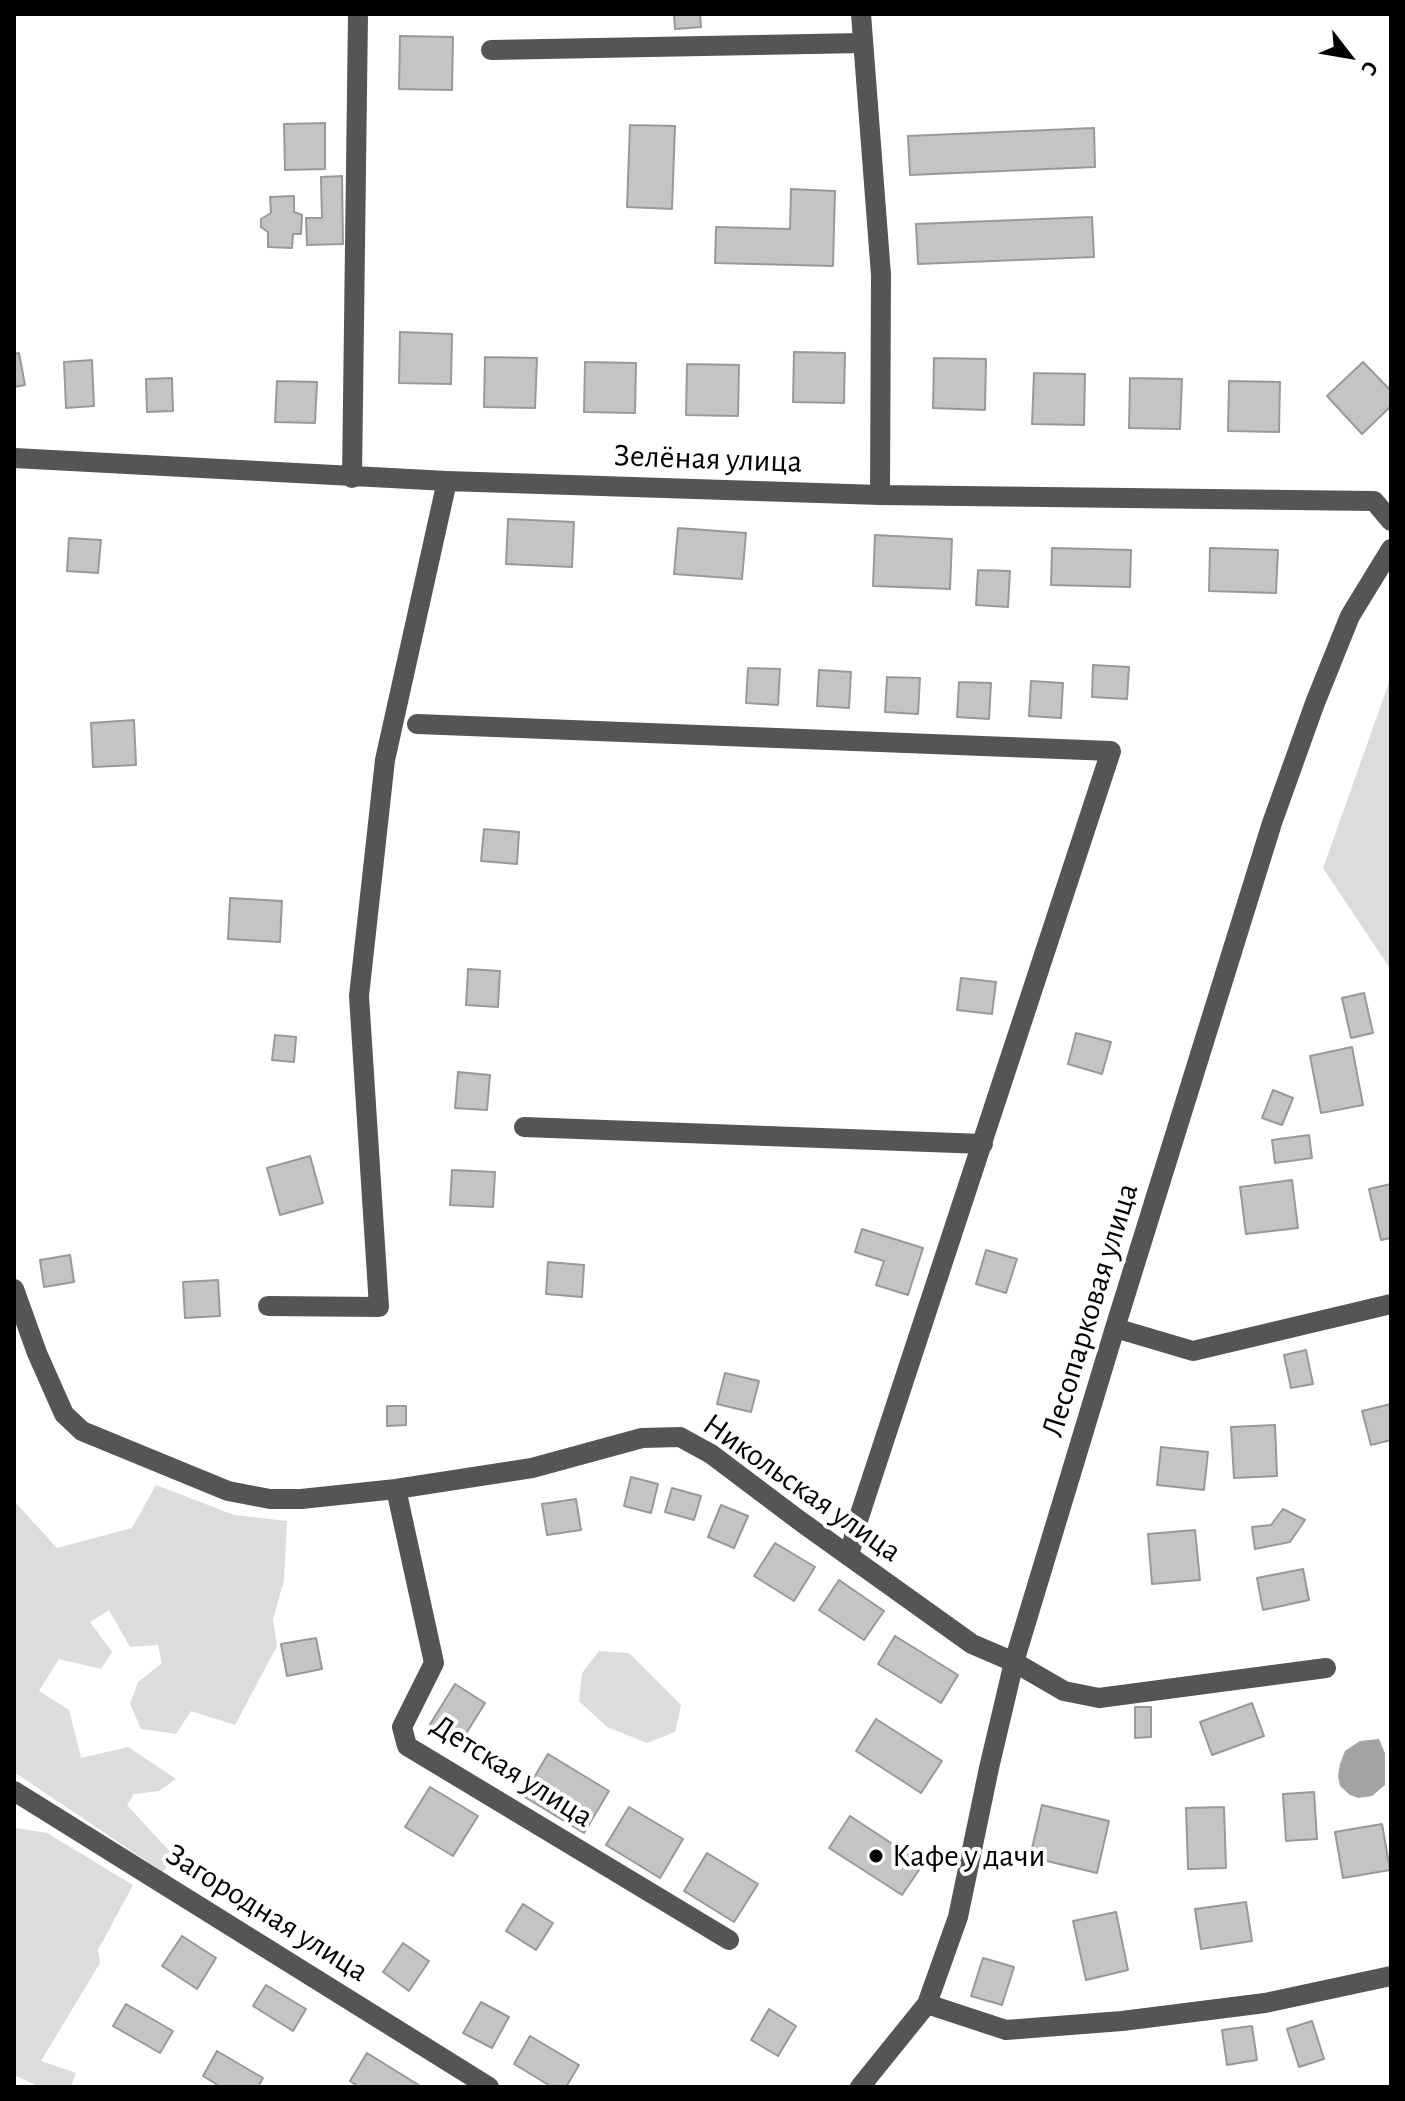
<!DOCTYPE html>
<html>
<head>
<meta charset="utf-8">
<style>
  body { margin:0 }
  #map { position:relative; width:1405px; height:2101px; overflow:hidden; background:#fff; font-family:"Alegreya Sans",sans-serif }
  canvas { display:block }
  .frame { position:absolute; inset:0; border:16px solid #000; pointer-events:none }
  .north { position:absolute; left:1309px; top:16px; width:80px; height:80px; -webkit-text-stroke:6px #fff; paint-order:stroke; rotate:121deg; font-size:22px; font-weight:700; line-height:32px; text-align:center; color:#000 }
  .north::after { content:''; display:block; margin:auto; width:28px; height:36px; background:#000; clip-path:polygon(50% 0,100% 100%,50% 72%,0 100%) }
</style>
</head>
<body>
<div id="map">
<canvas width="1405" height="2101"></canvas>
<div class="frame"></div>
<div class="north">С</div>
</div>
<script>
const g = document.querySelector('canvas').getContext('2d');
g.lineJoin = 'round';
function fill(path, color) { g.fillStyle = color; g.fill(path, 'evenodd'); }
const poly = rows => new Path2D(rows.map(r => 'M' + r).join(''));
function trace(path, color, width, dash) { g.strokeStyle = color; g.lineWidth = width; g.lineCap = dash ? 'butt' : 'round'; g.setLineDash(dash || []); g.stroke(path); }
function label(font, color, halo, rows, align = 'center') {
  g.font = font + ' "Alegreya Sans",sans-serif'; g.lineWidth = 8; g.setLineDash([]); g.textBaseline = 'middle'; g.strokeStyle = halo; g.fillStyle = color; for (const [text, x, y, turn = 0] of rows) {
    g.save(); g.translate(x, y); g.rotate((+turn || 0) * Math.PI / 180); g.textAlign = isNaN(turn) ? turn : align; if (halo) g.strokeText(text, 0, 0); g.fillText(text, 0, 0); g.restore();
  }
}
fill(poly([
  [1391,677,1391,970,1323,868],
  [156,1485,234,1515,287,1521,284,1580,273,1619,277,1646,235,1725,191,1711,176,1734,141,1729,130,1704,138,1682,162,1663,158,1645,130,1647,109,1610,90,1622,112,1652,101,1669,59,1659,39,1691,69,1710,81,1758,128,1747,176,1779,159,1791,134,1794,127,1805,174,1856,163,1872,14,1772,14,1501,57,1548,132,1528],
  [599,1651,629,1653,681,1705,675,1732,647,1743,607,1727,579,1701,582,1673],
  [16,1828,47,1833,133,1885,98,1950,100,1963,41,2061,76,2073,71,2087,40,2087,14,2075,14,1830]
]), '#dcdcdc');
fill(poly([
  [1379,1739,1385,1753,1385,1785,1372,1796,1358,1798,1350,1795,1340,1786,1338,1776,1340,1764,1345,1751,1360,1741]
]), '#a3a3a3');
const building = poly([
  [674,14,700,14,701,27,675,29,674,14],
  [400,36,453,37,452,90,399,89,400,36],
  [325,123,325,169,285,170,284,124,325,123],
  [630,125,675,126,672,209,627,207,630,125],
  [1094,128,1095,167,910,175,908,136,1094,128],
  [342,176,343,244,307,245,306,218,322,218,321,177,342,176],
  [791,189,835,191,833,266,715,263,716,227,790,229,791,189],
  [294,196,294,212,302,215,301,234,293,234,292,248,268,247,268,232,261,227,261,219,271,213,270,197,294,196],
  [1092,217,1094,257,918,264,916,224,1092,217],
  [400,332,452,334,451,384,399,383,400,332],
  [794,352,845,353,844,403,793,402,794,352],
  [19,353,25,385,14,387,14,354,19,353],
  [485,357,537,358,535,408,484,407,485,357],
  [934,358,986,359,985,410,933,408,934,358],
  [92,360,94,406,66,408,64,362,92,360],
  [585,362,636,363,635,413,584,412,585,362],
  [1363,362,1391,391,1391,406,1362,434,1327,396,1363,362],
  [687,364,739,365,738,416,686,415,687,364],
  [1034,373,1085,374,1084,425,1032,424,1034,373],
  [172,378,173,411,147,412,146,379,172,378],
  [1130,378,1182,379,1180,429,1129,428,1130,378],
  [277,381,317,382,315,423,275,422,277,381],
  [1229,381,1280,382,1279,432,1228,431,1229,381],
  [508,519,574,522,572,567,506,564,508,519],
  [678,528,746,533,742,579,674,574,678,528],
  [875,535,952,539,950,589,873,586,875,535],
  [69,538,101,540,98,573,67,571,69,538],
  [1052,548,1131,550,1130,587,1051,585,1052,548],
  [1210,548,1278,550,1276,593,1209,591,1210,548],
  [978,570,1010,571,1008,607,976,605,978,570],
  [1093,665,1129,667,1127,699,1092,697,1093,665],
  [748,668,780,669,778,705,746,703,748,668],
  [819,670,851,672,849,708,817,706,819,670],
  [887,677,920,678,918,714,885,712,887,677],
  [1031,681,1063,683,1061,718,1029,716,1031,681],
  [959,682,991,683,989,719,957,717,959,682],
  [134,720,136,765,93,767,91,723,134,720],
  [484,829,519,832,517,864,481,861,484,829],
  [230,898,282,901,280,942,228,939,230,898],
  [468,969,500,971,498,1007,466,1005,468,969],
  [961,978,996,982,992,1014,957,1010,961,978],
  [1364,993,1373,1033,1351,1038,1342,998,1364,993],
  [1076,1033,1111,1042,1102,1074,1068,1064,1076,1033],
  [275,1035,296,1037,294,1062,272,1060,275,1035],
  [1352,1047,1363,1105,1321,1113,1310,1056,1352,1047],
  [458,1072,490,1075,487,1110,455,1108,458,1072],
  [1273,1090,1293,1098,1282,1125,1262,1118,1273,1090],
  [1309,1135,1312,1158,1275,1163,1272,1140,1309,1135],
  [310,1156,323,1203,280,1215,267,1168,310,1156],
  [452,1170,495,1172,493,1207,450,1205,452,1170],
  [1292,1180,1298,1228,1246,1234,1240,1187,1292,1180],
  [1391,1184,1391,1238,1381,1240,1369,1189,1391,1184],
  [862,1229,923,1248,908,1295,876,1285,884,1261,855,1252,862,1229],
  [986,1250,1017,1259,1006,1293,976,1284,986,1250],
  [70,1255,74,1282,44,1287,40,1260,70,1255],
  [548,1262,584,1265,582,1297,546,1294,548,1262],
  [218,1280,220,1316,185,1318,183,1282,218,1280],
  [1306,1350,1313,1384,1291,1388,1284,1355,1306,1350],
  [725,1373,759,1381,751,1412,717,1404,725,1373],
  [1391,1404,1391,1440,1371,1445,1362,1411,1391,1404],
  [387,1406,406,1406,406,1425,387,1426,387,1406],
  [1275,1425,1277,1476,1234,1478,1231,1427,1275,1425],
  [1161,1447,1208,1452,1204,1490,1157,1485,1161,1447],
  [631,1477,658,1484,651,1513,624,1506,631,1477],
  [672,1488,701,1496,694,1520,665,1512,672,1488],
  [576,1499,581,1530,547,1535,542,1504,576,1499],
  [721,1505,748,1516,734,1548,708,1537,721,1505],
  [1283,1509,1305,1520,1290,1542,1255,1549,1252,1527,1271,1525,1283,1509],
  [1195,1530,1200,1580,1152,1584,1148,1534,1195,1530],
  [775,1543,815,1567,794,1601,754,1576,775,1543],
  [1303,1569,1309,1600,1263,1610,1257,1578,1303,1569],
  [839,1580,884,1611,864,1640,819,1610,839,1580],
  [895,1636,958,1675,941,1703,878,1664,895,1636],
  [316,1638,322,1669,287,1676,281,1644,316,1638],
  [455,1684,485,1703,459,1745,429,1726,455,1684],
  [1252,1703,1264,1736,1212,1755,1200,1722,1252,1703],
  [1135,1707,1151,1707,1151,1737,1135,1738,1135,1707],
  [876,1719,942,1761,921,1793,856,1751,876,1719],
  [548,1754,609,1791,584,1833,523,1796,548,1754],
  [430,1787,478,1816,453,1856,405,1827,430,1787],
  [1314,1792,1317,1839,1286,1841,1283,1794,1314,1792],
  [1042,1805,1109,1821,1097,1873,1030,1857,1042,1805],
  [629,1807,683,1839,660,1878,606,1845,629,1807],
  [1224,1807,1226,1868,1188,1869,1186,1808,1224,1807],
  [850,1816,923,1864,902,1895,829,1848,850,1816],
  [1382,1824,1390,1870,1343,1878,1335,1832,1382,1824],
  [707,1853,758,1884,734,1922,684,1891,707,1853],
  [1246,1902,1252,1941,1201,1949,1195,1909,1246,1902],
  [523,1904,553,1923,536,1950,506,1931,523,1904],
  [1116,1912,1128,1970,1086,1980,1073,1921,1116,1912],
  [182,1936,216,1958,197,1989,162,1966,182,1936],
  [403,1943,429,1961,409,1991,383,1972,403,1943],
  [983,1958,1014,1967,1002,2005,971,1996,983,1958],
  [266,1985,306,2009,293,2031,253,2006,266,1985],
  [481,2002,509,2017,492,2048,463,2033,481,2002],
  [126,2004,173,2031,160,2053,113,2026,126,2004],
  [769,2009,796,2026,778,2056,751,2040,769,2009],
  [1312,2021,1324,2059,1299,2067,1287,2029,1312,2021],
  [1252,2026,1257,2060,1227,2065,1222,2030,1252,2026],
  [530,2036,579,2065,566,2087,552,2087,514,2064,530,2036],
  [217,2051,263,2078,258,2087,221,2087,203,2076,217,2051],
  [367,2053,422,2087,359,2087,350,2081,367,2053]
]);
fill(building, '#c4c4c4');
trace(building, '#999', 2);
trace(poly([
  [861,14,881,275,880,495],
  [491,50,863,43],
  [14,458,447,481,880,495,1374,501,1391,521],
  [352,478,358,14],
  [417,724,1111,751,859,1517,849,1556],
  [524,1127,983,1144],
  [14,1289,37,1353,64,1414,82,1431,228,1491,270,1499,301,1499,396,1489,532,1468,642,1438,680,1437,711,1454,800,1521,972,1644,1014,1662,1064,1691,1099,1698,1326,1668],
  [268,1306,379,1307,359,996,385,760,447,481],
  [1115,1328,1193,1351,1391,1304],
  [396,1489,434,1663,402,1727,407,1746,729,1940],
  [14,1791,489,2087],
  [927,2004,1006,2030,1122,2021,1265,2003,1391,1976],
  [860,2087,927,2004,958,1917,989,1768,1014,1662,1115,1328,1272,823,1315,703,1350,616,1391,549]
]), '#555', 20);
for (const [x, y, r, color] of [
  [876,1856,8,"#000"]
]) { const dot = new Path2D(); dot.arc(x, y, r, 0, 2 * Math.PI); g.fillStyle = color; g.fill(dot); trace(dot, '#fff', 3); }
label('32px', '#000', '#fff', [
  ["Зелёная улица",708,459,2],
  ["Лесопарковая улица",1090,1310,-73],
  ["Никольская улица",802,1488,35],
  ["Детская улица",512,1771,32],
  ["Загородная улица",267,1913,32]
]);
label('32px', '#000', '#fff', [
  ["Кафе у дачи",892,1856]
], 'left');
</script>
</body>
</html>
